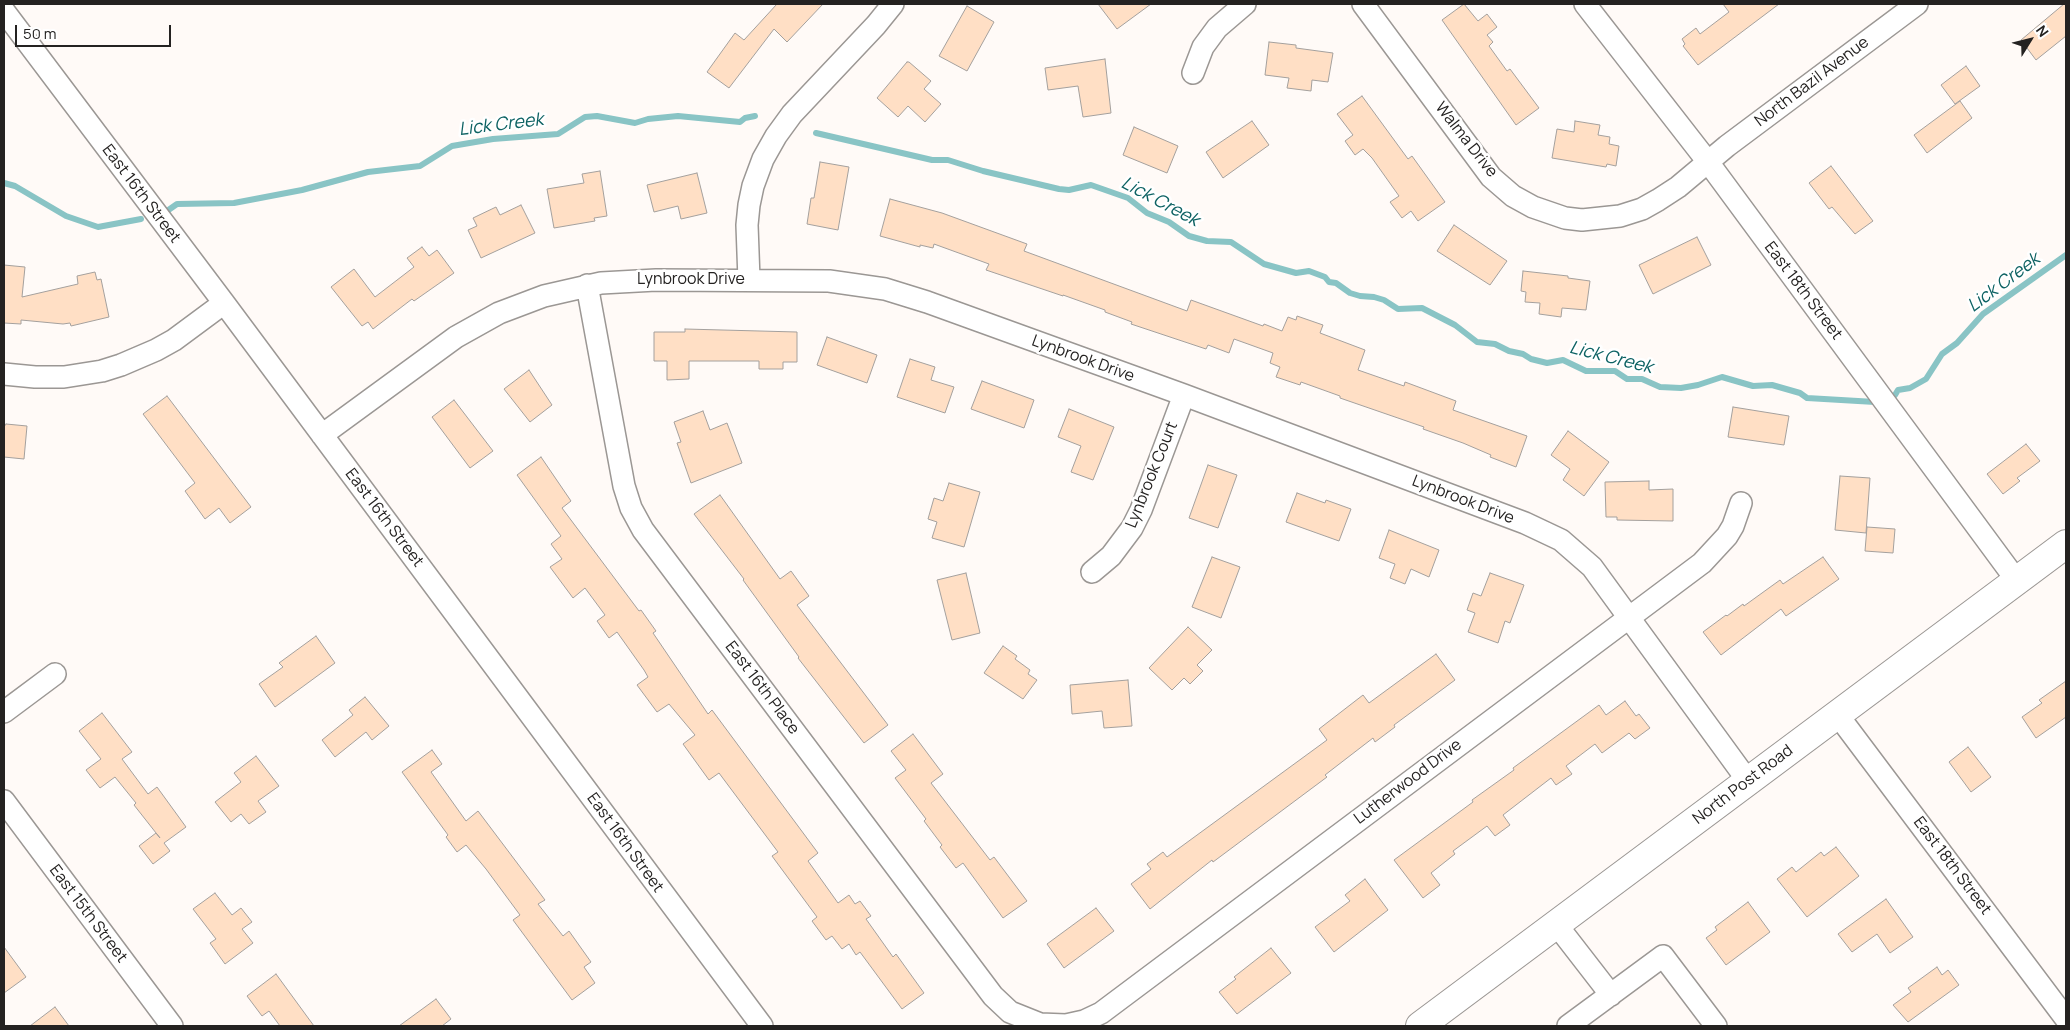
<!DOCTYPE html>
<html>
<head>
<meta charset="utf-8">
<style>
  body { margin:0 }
  #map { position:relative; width:2070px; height:1030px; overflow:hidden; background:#fffaf7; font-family:Manrope,sans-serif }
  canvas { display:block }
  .frame { position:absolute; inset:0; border:5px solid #242221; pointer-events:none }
  .north { position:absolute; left:2005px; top:15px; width:50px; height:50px; -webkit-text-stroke:4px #fff; paint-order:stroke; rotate:54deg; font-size:14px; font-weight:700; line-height:20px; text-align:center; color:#242221 }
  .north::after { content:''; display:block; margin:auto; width:18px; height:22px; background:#242221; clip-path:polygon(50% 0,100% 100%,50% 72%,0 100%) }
  .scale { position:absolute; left:15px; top:25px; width:156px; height:22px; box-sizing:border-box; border:2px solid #242221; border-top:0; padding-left:6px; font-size:15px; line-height:18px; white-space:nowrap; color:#242221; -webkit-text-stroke:4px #fff; paint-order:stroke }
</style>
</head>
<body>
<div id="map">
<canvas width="2070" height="1030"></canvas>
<div class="frame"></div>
<div class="north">N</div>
<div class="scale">50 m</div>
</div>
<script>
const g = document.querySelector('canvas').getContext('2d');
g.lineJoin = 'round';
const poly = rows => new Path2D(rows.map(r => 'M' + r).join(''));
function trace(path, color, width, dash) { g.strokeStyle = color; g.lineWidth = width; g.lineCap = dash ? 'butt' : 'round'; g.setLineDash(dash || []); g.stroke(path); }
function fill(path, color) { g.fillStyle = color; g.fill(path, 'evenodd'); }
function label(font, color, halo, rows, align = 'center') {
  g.font = font + ' Manrope,sans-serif'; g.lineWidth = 5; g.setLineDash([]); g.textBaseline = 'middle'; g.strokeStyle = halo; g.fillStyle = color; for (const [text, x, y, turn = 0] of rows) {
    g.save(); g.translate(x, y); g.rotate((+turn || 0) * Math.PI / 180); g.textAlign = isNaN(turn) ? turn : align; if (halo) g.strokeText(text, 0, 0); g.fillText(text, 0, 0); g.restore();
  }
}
trace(poly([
  [816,133,932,160,948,160,983,171,1059,189,1069,190,1091,185,1128,198,1147,213,1169,222,1189,236,1207,241,1231,242,1264,264,1296,273,1309,271,1325,277,1329,282,1336,283,1350,293,1360,296,1374,297,1384,300,1398,309,1422,308,1455,325,1477,342,1495,344,1509,351,1523,354,1531,359,1547,363,1563,360,1586,371,1615,371,1627,379,1642,379,1660,387,1681,388,1698,385,1722,377,1753,386,1772,385,1800,393,1807,398,1875,402],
  [4,183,15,186,66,216,98,227,141,219],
  [167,211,177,204,234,203,302,190,368,172,420,166,452,146,493,139,558,134,585,117,597,116,635,123,648,119,678,116,740,122,745,118,755,116],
  [1895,395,1898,390,1910,388,1926,379,1942,354,1957,343,1983,314,2066,255]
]), '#89c4c5', 6);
const building = poly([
  [777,4,823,4,787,42,774,29,729,88,707,72,735,33,744,40,777,4],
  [1098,4,1151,4,1117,29,1098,4],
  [1464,4,1478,21,1487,14,1497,27,1487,35,1493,42,1489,46,1507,71,1510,69,1539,108,1516,125,1442,20,1464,4],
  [1723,4,1779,4,1698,65,1683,46,1685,44,1682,39,1696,28,1700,34,1729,12,1723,4],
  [2064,4,2066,4,2066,36,2036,60,2021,40,2064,4],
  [967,6,994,22,967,71,939,56,967,6],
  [1269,42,1296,45,1296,48,1333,53,1328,82,1312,80,1311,91,1287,88,1289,78,1265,75,1269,42],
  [1105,59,1111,113,1083,117,1078,86,1048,90,1045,68,1105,59],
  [907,62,909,62,931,81,924,89,941,104,925,122,908,106,898,117,877,98,907,62],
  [1966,66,1980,86,1955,104,1941,85,1966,66],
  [1362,96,1408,159,1412,156,1445,202,1418,221,1411,211,1402,218,1390,202,1399,196,1372,158,1363,149,1355,155,1345,141,1353,135,1337,114,1362,96],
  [1960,101,1972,118,1927,153,1914,135,1960,101],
  [1252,121,1269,145,1223,178,1206,152,1252,121],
  [1575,121,1600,125,1598,135,1610,137,1609,144,1619,146,1616,166,1607,164,1606,167,1552,158,1557,129,1574,132,1575,121],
  [1134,127,1178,146,1167,173,1123,155,1134,127],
  [820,162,849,167,838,230,807,224,811,198,814,198,820,162],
  [1831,166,1873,221,1855,234,1832,207,1829,209,1809,183,1831,166],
  [600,171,607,216,594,218,595,221,554,228,547,189,584,183,582,174,600,171],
  [697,173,707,213,681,219,678,206,654,212,647,185,697,173],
  [890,199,942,213,1027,244,1024,251,1187,311,1191,300,1263,326,1264,324,1282,331,1288,317,1296,320,1297,316,1323,325,1320,333,1365,350,1358,370,1404,386,1405,382,1456,401,1453,410,1527,436,1516,467,1490,457,1491,455,1463,443,1423,429,1424,427,1340,398,1340,396,1301,382,1300,385,1276,377,1280,367,1270,363,1273,353,1234,339,1229,353,1208,345,1206,349,1131,324,1132,322,1105,312,1105,310,1063,295,1063,296,986,270,989,264,934,244,933,248,920,245,920,247,880,236,890,199],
  [521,205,535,233,481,258,468,230,477,226,473,218,496,207,500,215,521,205],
  [1454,225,1507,261,1490,285,1437,251,1454,225],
  [1697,237,1711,265,1653,294,1639,265,1697,237],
  [422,247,429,256,437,250,454,273,414,301,412,299,373,329,368,322,362,326,331,287,354,269,375,297,414,267,407,258,422,247],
  [4,265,25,267,22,297,78,284,77,276,95,272,97,280,101,279,109,317,71,326,70,323,63,324,21,320,21,324,4,323,4,265],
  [1523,271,1568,276,1568,278,1590,281,1586,310,1562,308,1561,317,1539,314,1540,303,1525,302,1526,292,1521,291,1523,271],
  [685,329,797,332,797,362,783,362,783,369,759,369,759,361,689,361,689,379,667,380,667,361,654,361,654,332,685,332,685,329],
  [827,337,877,355,867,383,817,365,827,337],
  [910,359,935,367,931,380,954,387,945,413,897,397,910,359],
  [529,370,552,405,530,422,504,389,529,370],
  [982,381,1034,400,1024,428,971,409,982,381],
  [167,396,251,507,230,523,219,508,205,519,185,491,195,483,143,414,167,396],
  [454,400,493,451,470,468,432,417,454,400],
  [1733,407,1789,416,1784,445,1728,437,1733,407],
  [1069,409,1114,427,1093,480,1071,472,1081,446,1058,437,1069,409],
  [703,411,710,430,727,423,742,463,691,483,677,443,681,442,674,422,703,411],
  [6,424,27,426,24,459,4,457,4,427,6,424],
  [1568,431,1609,462,1584,496,1563,480,1570,469,1551,455,1568,431],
  [2026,444,2040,461,2017,478,2020,481,2003,494,1987,474,2026,444],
  [541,457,571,501,562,508,639,611,641,610,656,631,653,633,708,714,712,710,818,853,808,861,838,903,849,895,855,904,860,901,871,916,866,919,893,957,896,954,924,993,902,1009,860,952,856,955,849,944,842,949,832,936,826,940,812,921,817,917,772,856,778,852,719,773,709,780,683,744,695,735,669,704,657,712,637,685,648,677,644,670,617,632,609,638,597,621,605,615,585,588,573,598,550,567,562,559,551,544,561,536,517,475,541,457],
  [1208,465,1237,475,1218,528,1189,518,1208,465],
  [1840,476,1870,478,1866,533,1835,530,1840,476],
  [1649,481,1649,490,1673,489,1673,521,1617,520,1617,517,1606,517,1605,482,1649,481],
  [949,483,980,492,964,547,932,538,937,522,928,519,934,498,943,501,949,483],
  [1297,493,1325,503,1326,500,1351,509,1339,541,1286,522,1297,493],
  [720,495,780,579,791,571,809,596,797,605,888,725,864,743,798,658,799,657,743,580,744,579,694,514,720,495],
  [1867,527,1895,529,1893,553,1865,551,1867,527],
  [1389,530,1439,550,1429,577,1411,569,1405,584,1390,578,1395,564,1379,558,1389,530],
  [1212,557,1240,567,1221,618,1192,607,1212,557],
  [1823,557,1839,579,1786,616,1781,609,1721,655,1703,632,1726,615,1727,616,1743,604,1744,606,1780,580,1783,584,1823,557],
  [966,573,980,633,952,640,937,580,966,573],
  [1490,573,1524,585,1510,623,1505,621,1498,643,1468,632,1475,613,1467,610,1473,593,1481,596,1490,573],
  [1188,627,1212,650,1197,665,1203,671,1190,684,1184,678,1172,690,1149,668,1188,627],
  [316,636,335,663,275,707,259,684,283,667,279,663,316,636],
  [1003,646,1017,656,1015,659,1030,670,1028,674,1037,680,1023,699,984,673,1003,646],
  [1436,654,1455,680,1394,725,1395,727,1375,742,1373,738,1325,775,1327,777,1213,862,1212,860,1150,909,1131,884,1151,869,1147,864,1163,852,1167,857,1327,740,1319,729,1363,695,1369,703,1436,654],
  [1128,680,1132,726,1104,728,1102,711,1072,714,1070,685,1128,680],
  [2066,681,2066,717,2036,738,2022,717,2042,703,2039,700,2066,681],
  [365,697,389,726,372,740,366,732,335,757,322,740,353,715,349,710,365,697],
  [1625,701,1636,716,1639,714,1650,728,1635,739,1629,733,1602,753,1595,744,1566,766,1572,774,1556,785,1551,778,1503,815,1510,825,1495,836,1487,826,1453,851,1455,854,1431,873,1440,885,1423,898,1394,860,1473,802,1472,800,1514,770,1513,768,1599,705,1606,715,1625,701],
  [102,713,132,752,122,759,148,794,157,787,186,827,164,843,170,851,153,864,139,846,156,833,160,838,134,805,136,803,115,777,100,788,86,770,101,759,79,731,102,713],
  [913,734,943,774,931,783,990,860,994,857,1027,901,1003,918,963,863,956,868,940,847,942,845,924,821,926,819,895,778,906,770,891,751,913,734],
  [1968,747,1991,777,1971,792,1949,762,1968,747],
  [432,750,442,764,431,772,466,821,478,811,545,900,538,904,563,936,569,931,591,962,584,967,595,983,572,1000,513,920,520,915,486,869,466,845,457,852,446,837,448,835,402,772,432,750],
  [256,756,279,786,258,801,266,812,249,824,241,814,231,822,215,802,241,782,234,773,256,756],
  [1836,847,1859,876,1807,917,1777,879,1792,867,1796,872,1821,852,1824,856,1836,847],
  [1365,879,1388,910,1334,952,1315,927,1350,901,1345,895,1365,879],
  [215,893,232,915,241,908,252,922,242,929,253,943,225,964,210,943,216,939,193,909,215,893],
  [1886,899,1913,937,1890,953,1877,934,1852,952,1838,934,1886,899],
  [1748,902,1770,932,1726,965,1706,938,1717,930,1715,927,1748,902],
  [1096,908,1114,931,1064,968,1047,944,1096,908],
  [4,947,26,977,4,993,4,947],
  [1271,948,1291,973,1237,1014,1219,992,1236,979,1234,977,1271,948],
  [1937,967,1942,975,1948,970,1959,985,1908,1022,1893,1005,1911,992,1908,988,1937,967],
  [276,974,314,1026,280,1026,269,1011,262,1016,247,996,276,974],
  [436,999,451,1019,442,1026,399,1026,436,999],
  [55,1007,69,1026,30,1026,55,1007]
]);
fill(building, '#ffdfc5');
trace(building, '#a4a09d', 1);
const minor = poly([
  [1363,4,1491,177,1513,196,1533,207,1565,218,1582,220,1620,216,1642,209,1658,200,1678,187,1727,146,1917,4],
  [1585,4,1708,162,2017,581],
  [4,11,224,303,762,1026],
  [1193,73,1203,47,1217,28,1245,4],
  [749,280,747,225,749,205,753,186,763,159,776,136,792,114,876,25,893,4],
  [587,285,624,486,631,508,643,530,993,996,1010,1012,1040,1024,1066,1025,1084,1021,1101,1013,1702,563,1727,536,1733,526,1741,503],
  [4,374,35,377,64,377,102,371,121,365,156,350,174,340,224,303],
  [322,435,456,337,499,313,544,296,601,283,656,280,829,281,885,289,927,302,1184,395,1525,523,1561,540,1592,567,1748,781],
  [1092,572,1111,556,1132,528,1141,510,1184,395],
  [4,712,55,674],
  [1837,714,2066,1019],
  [4,801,172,1026],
  [1556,924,1611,995],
  [1568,1026,1663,956,1716,1026]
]);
const major = poly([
  [1420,1026,2066,544]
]);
trace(minor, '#9b9794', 24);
trace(major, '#9b9794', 30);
trace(minor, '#fff', 21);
trace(major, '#fff', 28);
label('16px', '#242221', '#fff', [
  ["North Bazil Avenue",1812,82,-37],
  ["Walma Drive",1466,140,52],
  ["East 16th Street",141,194,53],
  ["Lynbrook Drive",691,280],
  ["East 18th Street",1803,291,53],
  ["Lynbrook Drive",1083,359,20],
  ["Lynbrook Court",1152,475,-68],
  ["Lynbrook Drive",1463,500,21],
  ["East 16th Street",384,518,53],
  ["East 16th Place",762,688,53],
  ["Lutherwood Drive",1408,782,-37],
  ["North Post Road",1743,785,-37],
  ["East 16th Street",625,843,54],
  ["East 18th Street",1952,866,53],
  ["East 15th Street",88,914,53]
]);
label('italic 18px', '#0d6263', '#fff', [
  ["Lick Creek",501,125,-7],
  ["Lick Creek",1160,202,28],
  ["Lick Creek",2004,283,-37],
  ["Lick Creek",1611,358,14]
]);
</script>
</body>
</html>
